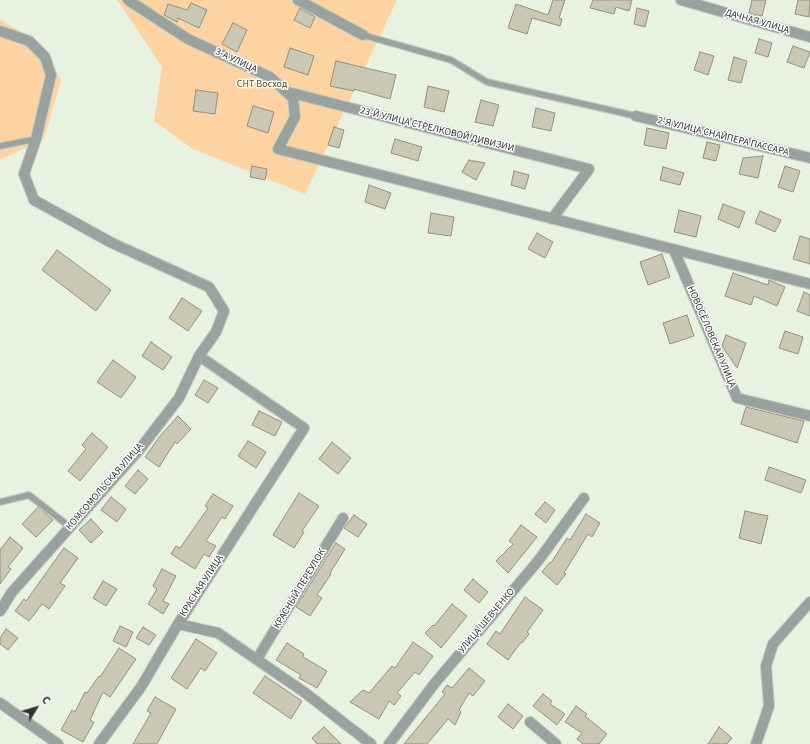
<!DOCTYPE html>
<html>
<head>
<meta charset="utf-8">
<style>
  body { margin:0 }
  #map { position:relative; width:810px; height:744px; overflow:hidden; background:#e7f2e0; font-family:"Source Sans 3",sans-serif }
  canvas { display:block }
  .north { position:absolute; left:16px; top:688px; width:40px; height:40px; -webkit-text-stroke:3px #fff; paint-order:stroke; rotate:52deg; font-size:11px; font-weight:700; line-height:16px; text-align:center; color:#2f332c }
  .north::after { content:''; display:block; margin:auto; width:14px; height:18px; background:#2f332c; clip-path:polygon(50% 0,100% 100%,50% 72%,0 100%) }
</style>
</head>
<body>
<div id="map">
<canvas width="810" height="744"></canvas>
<div class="north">С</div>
</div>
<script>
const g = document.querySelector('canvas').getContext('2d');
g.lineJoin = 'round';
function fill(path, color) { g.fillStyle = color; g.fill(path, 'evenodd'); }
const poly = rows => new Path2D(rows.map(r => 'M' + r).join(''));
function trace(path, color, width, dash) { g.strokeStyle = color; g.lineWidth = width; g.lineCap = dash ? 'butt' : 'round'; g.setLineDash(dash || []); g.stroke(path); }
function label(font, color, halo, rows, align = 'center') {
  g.font = font + ' "Source Sans 3",sans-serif'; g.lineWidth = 3; g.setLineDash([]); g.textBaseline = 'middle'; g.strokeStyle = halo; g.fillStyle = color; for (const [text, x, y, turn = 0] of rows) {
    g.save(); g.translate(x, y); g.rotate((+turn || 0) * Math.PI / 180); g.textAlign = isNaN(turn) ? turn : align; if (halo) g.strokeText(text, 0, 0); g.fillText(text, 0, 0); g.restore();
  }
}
fill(poly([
  [116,0,397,0,305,194,193,149,154,121,162,67,120,4],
  [0,20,42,44,61,80,44,139,0,160]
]), '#fed3a2');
const building = poly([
  [553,0,565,0,559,18,562,19,560,26,532,18,527,34,508,28,516,4,548,15,553,0],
  [593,0,632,0,629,11,616,7,614,14,590,8,593,0],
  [752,0,766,0,762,16,749,13,752,0],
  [798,0,810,0,809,17,795,14,798,0],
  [191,3,207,10,199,28,178,18,177,22,164,15,168,4,187,10,191,3],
  [300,8,315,17,310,28,294,20,300,8],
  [637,8,649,11,645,27,634,24,637,8],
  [233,23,247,30,237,52,222,44,233,23],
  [759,39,772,43,768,57,755,53,759,39],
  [793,46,810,52,804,68,787,62,793,46],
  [290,48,314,56,308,75,284,67,290,48],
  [700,52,714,56,708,75,694,70,700,52],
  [734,57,747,61,741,83,728,80,734,57],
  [336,61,396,75,390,99,354,89,354,91,330,86,336,61],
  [428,86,449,91,444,112,424,107,428,86],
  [196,90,218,93,215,114,193,111,196,90],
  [481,100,499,105,493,126,475,122,481,100],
  [253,106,274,112,268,133,247,126,253,106],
  [536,108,555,113,551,131,532,127,536,108],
  [334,127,344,130,339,148,328,145,334,127],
  [647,128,669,133,666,149,644,145,647,128],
  [395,139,422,147,418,161,391,153,395,139],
  [707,142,720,145,716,161,703,158,707,142],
  [763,156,758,178,739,174,743,158,763,156],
  [469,160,485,163,476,180,462,172,469,160],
  [252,166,267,169,265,180,250,177,252,166],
  [785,166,800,171,793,192,778,187,785,166],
  [663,167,684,173,680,185,660,180,663,167],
  [514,171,529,175,525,189,511,185,514,171],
  [369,185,391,193,385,209,365,202,369,185],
  [723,204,745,212,739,228,718,219,723,204],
  [679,210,701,216,696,237,674,232,679,210],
  [760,211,781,220,775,232,755,223,760,211],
  [431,213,454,217,451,236,428,233,431,213],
  [537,233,553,242,545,258,528,249,537,233],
  [800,236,810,239,810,264,793,259,800,236],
  [57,250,111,290,96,311,42,270,57,250],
  [662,254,670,277,648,285,640,262,662,254],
  [733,273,768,285,769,280,785,287,777,306,754,296,751,305,725,296,733,273],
  [804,292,810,295,810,316,797,311,804,292],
  [182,298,202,311,188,331,169,318,182,298],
  [687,315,694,336,670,344,663,323,687,315],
  [785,331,803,337,798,354,779,348,785,331],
  [726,335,746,343,737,368,722,346,726,335],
  [151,342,172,357,163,370,142,356,151,342],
  [113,360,136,377,121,398,97,382,113,360],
  [204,380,218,388,208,403,195,395,204,380],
  [746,407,804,421,797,443,741,424,746,407],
  [259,411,282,422,275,436,252,425,259,411],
  [178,416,191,429,177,444,175,442,159,467,145,457,160,436,178,416],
  [92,433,108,447,80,481,68,471,86,449,82,445,92,433],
  [248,441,266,452,256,468,238,456,248,441],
  [332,442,351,458,338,474,319,459,332,442],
  [769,467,806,480,801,493,765,480,769,467],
  [138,470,148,479,135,494,125,486,138,470],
  [299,493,319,506,302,531,304,532,294,548,273,535,299,493],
  [213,494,233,506,225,519,222,517,206,541,216,546,209,557,204,554,195,569,171,554,176,546,180,548,192,531,208,508,205,506,213,494],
  [111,497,126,509,117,522,101,510,111,497],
  [545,502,555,510,546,523,535,514,545,502],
  [38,507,53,520,36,537,22,524,38,507],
  [745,511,768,516,761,544,739,538,745,511],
  [586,514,600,523,592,537,588,534,564,573,566,574,557,585,542,572,550,562,551,563,567,538,570,540,586,514],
  [354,515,367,524,358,537,344,528,354,515],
  [91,519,103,532,91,543,79,530,91,519],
  [521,525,537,537,508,573,496,561,513,544,509,541,521,525],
  [10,537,23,548,8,567,11,569,0,584,0,550,10,537],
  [336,543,345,549,330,573,331,574,317,595,322,598,310,616,296,607,336,543],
  [64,548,78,558,60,583,65,586,49,609,42,604,29,621,15,611,24,599,26,601,64,548],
  [162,569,176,576,163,601,169,604,163,614,148,604,157,589,153,586,162,569],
  [473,579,488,592,479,603,464,590,473,579],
  [103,581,117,589,106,606,93,598,103,581],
  [525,597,543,610,527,632,529,634,522,643,521,642,508,660,487,644,496,631,500,634,525,597],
  [452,604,467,616,441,648,425,633,433,625,434,626,452,604],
  [120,626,133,632,126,647,113,641,120,626],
  [143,627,156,635,149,645,136,638,143,627],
  [6,629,18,638,8,650,0,644,0,638,6,629],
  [196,639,217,653,205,671,201,668,187,689,171,678,196,639],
  [413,642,433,656,419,675,415,672,397,693,401,696,394,705,389,701,379,719,350,702,363,690,369,693,392,666,395,668,413,642],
  [287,643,304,654,303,657,327,671,317,688,299,678,301,675,276,660,287,643],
  [119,648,136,659,110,697,103,692,90,720,94,722,83,742,61,730,72,710,75,712,85,692,87,693,99,676,100,677,119,648],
  [469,668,485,681,473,696,469,693,459,710,461,712,455,725,448,719,427,744,404,744,445,694,442,692,447,685,452,688,469,668],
  [265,676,302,701,291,719,253,693,265,676],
  [543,694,552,701,550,704,565,714,557,725,533,706,543,694],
  [155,697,176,709,157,744,133,744,151,713,147,711,155,697],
  [508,704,523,716,513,729,498,717,508,704],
  [576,706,587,714,585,716,607,734,599,744,583,744,577,739,582,733,565,722,576,706],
  [324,727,341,744,317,744,312,738,324,727],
  [719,727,732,738,727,744,708,744,719,727]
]);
fill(building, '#cac8b4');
trace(building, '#93917f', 1);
const lane = poly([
  [363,35,451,60,487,82,636,116],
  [0,146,36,139],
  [0,502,29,495,70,527]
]);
const street = poly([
  [128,0,188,39,270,77,293,98,295,117,278,149,810,284],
  [298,0,363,35],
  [681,0,810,37],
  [0,31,29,41,45,57,51,75,36,139,24,174,34,200,112,243,209,287,224,311,216,332,199,356,179,398,140,449,12,592,0,611],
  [288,92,589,169,552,219],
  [636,116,810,158],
  [674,250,737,398,810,416],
  [178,624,218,633,304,692,371,744],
  [257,659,343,518],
  [0,703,58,744],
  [530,722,556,744],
  [99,744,141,687,178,624,304,428,199,356],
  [389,744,435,683,538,561,584,498],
  [756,744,769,706,766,666,773,644,810,602]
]);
trace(lane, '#c2ccbc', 8);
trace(street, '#c2ccbc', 12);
trace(lane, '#99a29e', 5.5);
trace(street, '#99a29e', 10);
label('10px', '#2f332c', '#fff', [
  ["ДАЧНАЯ УЛИЦА",757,22,16],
  ["3-А УЛИЦА",236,61,25],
  ["23-Й УЛИЦА СТРЕЛКОВОЙ ДИВИЗИИ",437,130,14],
  ["2-Я УЛИЦА СНАЙПЕРА ПАССАРА",723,137,14],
  ["НОВОСЁЛОВСКАЯ УЛИЦА",711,337,67],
  ["КОМСОМОЛЬСКАЯ УЛИЦА",105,487,-49],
  ["КРАСНАЯ УЛИЦА",202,586,-57],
  ["КРАСНЫЙ ПЕРЕУЛОК",300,589,-59],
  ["УЛИЦА ШЕВЧЕНКО",487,621,-50]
]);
label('10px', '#6a4203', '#fff', [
  ["СНТ Восход",262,85]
]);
</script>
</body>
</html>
